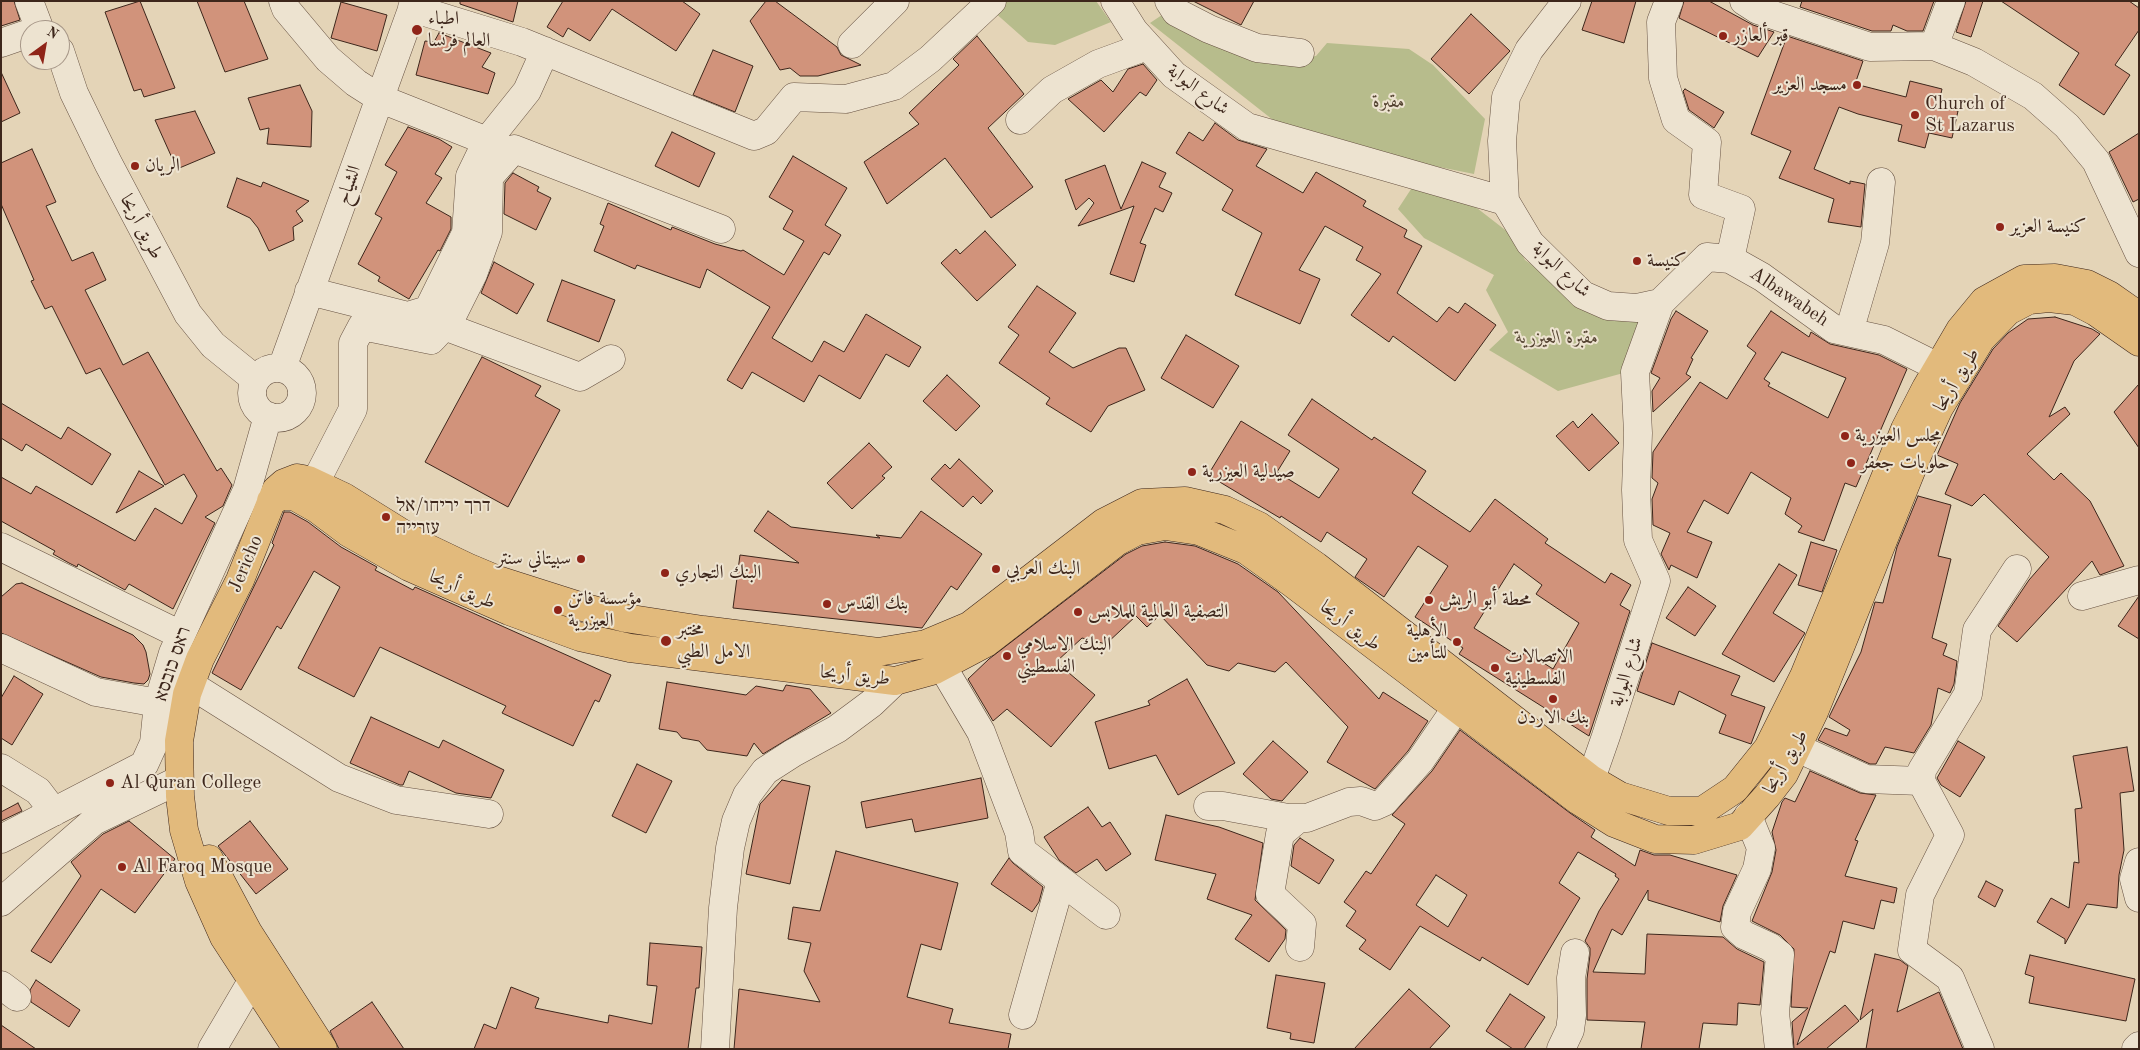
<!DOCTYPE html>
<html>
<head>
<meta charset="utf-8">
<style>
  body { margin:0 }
  #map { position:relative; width:2140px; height:1050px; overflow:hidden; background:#e4d4b7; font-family:"Old Standard TT",serif }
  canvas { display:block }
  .frame { position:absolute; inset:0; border:2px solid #3d261b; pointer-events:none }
  .north { position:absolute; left:20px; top:20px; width:50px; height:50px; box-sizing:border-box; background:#ede3d0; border:1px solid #a79788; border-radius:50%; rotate:32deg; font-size:14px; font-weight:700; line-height:20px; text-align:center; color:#3d261b }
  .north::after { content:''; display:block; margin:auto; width:18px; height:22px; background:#8f2418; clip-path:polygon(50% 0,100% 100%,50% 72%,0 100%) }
</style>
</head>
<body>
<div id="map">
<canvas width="2140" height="1050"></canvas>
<div class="frame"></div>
<div class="north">N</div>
</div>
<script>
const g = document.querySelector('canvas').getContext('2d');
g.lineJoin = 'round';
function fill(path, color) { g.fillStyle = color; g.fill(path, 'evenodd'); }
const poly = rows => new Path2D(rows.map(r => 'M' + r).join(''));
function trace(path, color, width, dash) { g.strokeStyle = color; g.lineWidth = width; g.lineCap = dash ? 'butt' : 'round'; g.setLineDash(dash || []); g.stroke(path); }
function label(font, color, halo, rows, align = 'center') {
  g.font = font + ' "Old Standard TT",Amiri,"Frank Ruhl Libre",serif'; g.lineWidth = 4; g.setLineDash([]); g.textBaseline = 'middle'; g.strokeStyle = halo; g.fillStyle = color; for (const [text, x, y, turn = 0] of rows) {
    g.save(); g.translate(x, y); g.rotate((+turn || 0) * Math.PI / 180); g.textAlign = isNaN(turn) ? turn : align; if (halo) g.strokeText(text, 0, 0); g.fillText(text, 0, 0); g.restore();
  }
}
fill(poly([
  [999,1,1096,1,1111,22,1055,45,1028,42,993,11],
  [1162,15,1258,54,1316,56,1327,43,1409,49,1433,65,1485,119,1474,174,1330,145,1287,131,1150,23],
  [1415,183,1464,198,1513,236,1525,260,1586,303,1640,315,1641,342,1627,372,1558,391,1489,350,1508,332,1486,290,1494,275,1424,238,1398,209]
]), '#b7bc8c');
const building = poly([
  [1,1,14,1,20,20,1,26,1,1],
  [140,1,175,88,144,97,141,89,134,91,105,12,140,1],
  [197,1,244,1,268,59,225,72,197,1],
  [460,1,518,1,513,22,460,4,460,1],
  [563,1,682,1,700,14,676,51,612,9,590,41,568,28,563,37,547,27,563,1],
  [766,1,775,1,837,47,841,55,861,65,818,76,800,76,790,68,780,70,750,21,766,1],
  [1193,1,1254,1,1241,25,1193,1],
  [1592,1,1636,1,1624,43,1582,30,1592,1],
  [1684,1,1709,1,1753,25,1774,32,1758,57,1679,18,1684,1],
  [1802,1,1934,1,1923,31,1907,31,1893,25,1891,31,1872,31,1800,7,1802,1],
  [1966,1,1983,1,1971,37,1956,32,1966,1],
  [2001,1,2129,1,2139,8,2139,30,2115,65,2130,75,2104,115,2059,85,2079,53,2001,1],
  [341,2,387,15,377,51,331,38,341,2],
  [1471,14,1510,51,1469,94,1431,59,1471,14],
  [439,33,491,53,482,67,495,73,488,94,416,75,425,41,434,42,439,33],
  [977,36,1024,94,988,128,1033,187,991,218,945,158,887,204,864,162,919,124,909,113,959,65,953,59,977,36],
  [1787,36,1863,61,1855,84,1906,97,1910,81,1942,89,1938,106,1958,111,1952,138,1929,133,1925,148,1898,141,1902,125,1858,114,1839,107,1814,169,1850,184,1850,181,1865,184,1861,227,1828,222,1834,199,1779,178,1791,151,1751,134,1787,36],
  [713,50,753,66,735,112,693,95,713,50],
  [1143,64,1157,80,1146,96,1140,92,1104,132,1068,99,1101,80,1113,92,1128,69,1143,64],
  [1,72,20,113,1,122,1,72],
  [300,85,312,111,311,147,267,144,269,128,260,130,248,98,300,85],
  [1685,89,1724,112,1714,128,1689,110,1683,91,1685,89],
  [195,111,215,153,177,169,155,120,195,111],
  [1215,123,1238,140,1267,149,1256,166,1303,193,1316,172,1366,201,1363,206,1407,230,1404,237,1422,246,1397,293,1437,322,1449,307,1458,313,1465,303,1496,325,1455,381,1393,336,1389,342,1351,315,1381,274,1356,260,1363,247,1325,226,1299,270,1320,279,1300,324,1235,295,1262,233,1222,210,1233,190,1176,153,1189,132,1203,141,1215,123],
  [408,127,439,139,452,147,435,174,442,178,426,203,451,217,451,229,440,251,438,250,409,299,378,281,380,277,358,264,382,218,375,214,397,172,385,165,408,127],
  [672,132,715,153,699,187,655,166,672,132],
  [2139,133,2139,199,2133,202,2109,152,2139,133],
  [32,149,56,202,46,206,72,261,93,252,106,280,85,290,123,365,148,352,217,471,221,468,232,485,223,506,205,517,215,523,173,609,129,584,125,590,78,564,77,567,69,563,53,554,55,551,1,521,1,477,31,494,36,486,135,541,155,508,182,524,197,496,184,474,165,485,100,368,86,374,52,306,45,309,31,281,34,280,1,204,1,163,32,149],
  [793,156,847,188,825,225,841,235,829,255,824,252,772,338,812,362,824,341,844,352,866,314,921,347,909,367,886,354,860,399,819,375,804,402,752,372,742,389,727,380,770,307,707,269,700,288,637,265,635,269,594,251,604,226,600,224,608,203,671,230,672,227,715,244,741,251,743,250,784,275,804,241,783,229,793,211,769,197,793,156],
  [1142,162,1166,173,1159,187,1172,193,1163,212,1155,208,1140,243,1146,245,1134,282,1110,274,1134,206,1078,226,1094,203,1089,198,1076,210,1065,180,1105,165,1121,209,1142,162],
  [513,173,539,187,537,191,551,198,536,230,504,214,505,183,513,173],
  [237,178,261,187,263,182,309,201,296,211,303,221,293,227,294,240,269,251,258,228,250,218,227,207,237,178],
  [985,231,1016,265,977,301,941,263,956,249,960,254,985,231],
  [494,262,534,284,517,314,481,293,494,262],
  [562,280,615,300,599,342,547,321,562,280],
  [1037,286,1076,313,1049,352,1073,368,1119,348,1126,348,1145,390,1108,406,1091,432,1046,404,1050,398,999,363,1019,335,1008,327,1037,286],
  [1676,311,1708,331,1691,358,1693,359,1686,374,1691,377,1653,412,1652,391,1660,378,1651,373,1671,319,1676,311],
  [1771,311,1809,337,1811,332,1830,344,1879,355,1907,369,1856,487,1845,483,1824,541,1798,532,1802,526,1785,514,1791,498,1751,472,1728,514,1704,500,1687,532,1712,542,1697,578,1671,565,1669,570,1661,554,1670,533,1653,525,1652,499,1658,483,1652,478,1653,452,1700,382,1727,399,1756,353,1747,346,1771,311],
  [1782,352,1846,378,1828,418,1768,386,1770,383,1764,379,1782,352],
  [2055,317,2092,329,2100,334,2074,361,2049,417,2065,407,2070,414,2027,454,2054,480,2061,473,2090,501,2124,566,2100,575,2092,561,2017,642,1998,626,2029,580,2049,557,1984,494,1972,506,1945,494,1958,464,1937,455,1960,403,1993,349,2008,333,2028,319,2055,317],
  [1186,335,1239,366,1213,408,1161,378,1186,335],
  [482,357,541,386,535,396,560,410,508,507,425,462,482,357],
  [947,375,980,406,956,431,923,401,947,375],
  [2139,384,2139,448,2114,412,2139,384],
  [1312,399,1372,440,1374,437,1426,471,1412,493,1470,532,1495,499,1548,539,1545,543,1605,583,1611,573,1631,585,1620,605,1630,611,1589,736,1459,654,1463,648,1415,617,1448,566,1418,546,1384,597,1355,577,1367,559,1327,532,1321,542,1281,516,1280,518,1208,475,1241,421,1290,451,1277,472,1319,498,1339,469,1288,435,1312,399],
  [1514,564,1542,585,1536,594,1579,623,1553,669,1525,651,1521,658,1474,628,1514,564],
  [1,403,61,439,68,427,111,454,92,485,26,444,22,451,1,438,1,403],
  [1592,414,1619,443,1589,471,1556,436,1573,421,1578,428,1592,414],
  [869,443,892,467,882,476,885,478,852,509,827,483,869,443],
  [959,459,993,491,981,504,973,496,963,507,931,479,945,464,950,469,959,459],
  [139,471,164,486,116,513,139,471],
  [1918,496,1951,505,1938,556,1951,559,1932,638,1947,644,1943,655,1957,661,1954,684,1950,693,1938,688,1931,725,1914,753,1885,747,1876,764,1870,764,1818,740,1825,728,1847,736,1850,730,1829,717,1861,652,1875,602,1883,603,1897,547,1918,496],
  [768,511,791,527,880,538,876,535,901,538,921,511,982,554,957,590,951,586,922,628,733,608,740,555,799,563,754,531,768,511],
  [284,512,290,512,308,522,341,547,377,567,375,570,413,590,415,587,611,675,599,702,595,700,573,746,502,713,506,706,380,647,354,697,298,668,340,587,314,571,281,629,277,626,241,690,212,673,274,545,272,543,284,512],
  [1165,542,1195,546,1238,564,1278,592,1379,699,1383,692,1428,721,1408,751,1375,789,1327,762,1348,727,1286,662,1275,672,1238,663,1229,671,1207,665,1160,615,1147,627,1136,616,1106,644,1082,638,1056,662,1095,695,1051,747,1007,709,993,721,968,679,989,659,1126,554,1142,546,1165,542],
  [1811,542,1837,550,1822,592,1798,585,1811,542],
  [1779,564,1797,575,1773,613,1805,633,1774,682,1722,654,1779,564],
  [22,583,133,635,143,645,146,652,150,674,148,680,144,684,134,683,101,677,1,633,1,597,16,584,22,583],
  [1688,587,1716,606,1695,636,1666,618,1688,587],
  [2139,596,2139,639,2118,626,2139,596],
  [1652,643,1740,676,1731,695,1765,707,1751,744,1719,733,1726,715,1679,691,1674,705,1637,691,1652,643],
  [14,676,43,694,12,745,1,738,1,698,14,676],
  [1187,679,1235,763,1178,795,1156,755,1109,769,1095,722,1150,705,1148,701,1187,679],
  [667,682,746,695,756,686,783,691,786,685,810,689,831,713,763,754,754,743,747,756,707,750,699,741,682,738,677,732,659,729,667,682],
  [371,717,439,748,443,740,504,770,491,798,456,793,409,771,403,785,400,785,350,763,371,717],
  [1460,730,1570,813,1595,830,1591,837,1635,866,1640,850,1654,855,1670,855,1737,875,1723,906,1720,922,1648,900,1648,890,1622,935,1612,929,1593,972,1645,974,1647,934,1723,937,1737,949,1764,962,1760,1005,1738,1003,1737,1025,1703,1023,1699,1049,1641,1049,1645,1022,1587,1020,1587,979,1590,955,1590,948,1585,941,1599,911,1619,879,1615,876,1616,874,1578,852,1559,883,1580,898,1528,985,1482,957,1480,961,1420,926,1390,970,1359,949,1366,940,1346,926,1356,911,1344,902,1366,871,1371,874,1405,824,1392,815,1432,771,1460,730],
  [1436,875,1467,895,1448,927,1416,905,1436,875],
  [1273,741,1308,772,1282,801,1271,799,1243,774,1273,741],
  [1958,741,1985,757,1960,797,1941,785,1937,778,1958,741],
  [2127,747,2134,791,2120,793,2124,850,2119,875,2117,908,2087,904,2065,944,2065,939,2037,922,2051,898,2069,908,2074,862,2079,863,2075,809,2082,808,2073,756,2127,747],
  [637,764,672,781,646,833,612,816,637,764],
  [1810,771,1860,793,1876,795,1855,840,1858,841,1845,876,1897,888,1894,903,1881,900,1874,929,1843,921,1835,953,1830,951,1797,1045,1845,1005,1859,1021,1826,1049,1794,1049,1792,1022,1808,1008,1791,1007,1794,949,1780,935,1752,921,1772,872,1776,850,1772,832,1782,802,1785,798,1795,802,1810,771],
  [981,778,988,818,915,832,912,819,866,828,861,802,981,778],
  [782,780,810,786,790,884,746,874,760,804,782,780],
  [18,803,22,811,1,821,1,812,18,803],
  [1088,807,1102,827,1110,822,1131,854,1106,871,1097,859,1076,873,1059,860,1044,837,1088,807],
  [1166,815,1219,827,1263,843,1255,900,1286,930,1285,939,1269,962,1235,939,1252,915,1207,899,1216,874,1155,860,1166,815],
  [129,821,175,859,135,913,101,889,51,963,31,951,81,876,71,862,103,834,129,821],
  [250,821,288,869,256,894,218,846,250,821],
  [1300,838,1334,860,1319,884,1291,866,1294,845,1300,838],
  [836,851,958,883,941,950,921,944,907,997,953,1009,949,1023,1011,1034,1008,1049,734,1049,739,989,820,1002,804,971,811,943,788,939,793,907,820,911,836,851],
  [1009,858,1013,863,1043,887,1039,902,1032,912,991,884,1009,858],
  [1986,881,2003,890,1995,907,1978,897,1986,881],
  [650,943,702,947,699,988,696,988,688,1049,474,1049,484,1024,496,1029,511,987,539,998,535,1008,608,1023,609,1015,652,1024,657,986,647,985,650,943],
  [1875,954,1900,960,1908,966,1897,1012,1939,992,1963,1049,1866,1049,1873,1009,1860,1020,1875,954],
  [2030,955,2135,979,2126,1021,2029,1003,2034,977,2025,974,2030,955],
  [1276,975,1325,983,1314,1043,1290,1039,1291,1033,1267,1028,1276,975],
  [36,980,80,1010,69,1027,31,1002,30,990,36,980],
  [1409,989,1450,1026,1429,1049,1354,1049,1409,989],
  [1510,994,1545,1017,1524,1049,1513,1049,1486,1031,1510,994],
  [372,1002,404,1049,339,1049,330,1031,372,1002],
  [1,1025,36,1049,1,1049,1,1025]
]);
fill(building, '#d1937b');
trace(building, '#3d261b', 1);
const minor = poly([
  [29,1,40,30],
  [283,1,286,9,328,59,356,83,381,99,487,141],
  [1115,1,1134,31,1174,75,1247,127,1505,201,1530,243,1583,295,1608,306,1637,308,1660,303],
  [1169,1,1176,12,1209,29,1257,48,1300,53],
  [1669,1,1661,22,1663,78,1676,120,1707,142,1703,195,1741,209,1730,259],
  [1744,1,1758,10,1870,47,1934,46,1974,62,2033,96,2067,126,2096,161,2139,253],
  [412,8,522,42,754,136,766,131,794,97,846,99,894,86,930,59,992,1],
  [1,43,30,33],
  [852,44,895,1],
  [1934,46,1951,1],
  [60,51,74,93,108,163,188,314,213,345,255,379],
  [1020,120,1052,90,1098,64,1147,46],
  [1505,201,1502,141,1506,97,1529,50,1567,1],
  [309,291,408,316,428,310,466,233,470,176,487,141,527,91,545,51],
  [444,326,580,377,611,359],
  [1849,332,1875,243,1881,182],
  '252 393a25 25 0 1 1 50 0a25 25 0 1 1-50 0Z',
  [282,368,415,1],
  [315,483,353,409,353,343,362,326,431,340,450,320,473,274,488,232,489,177,514,149,721,229],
  [1,547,181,635],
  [2082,596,2139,580],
  [1,648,96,692,158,703],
  [942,666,981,732,1019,832,1022,851,1106,915],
  [191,685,339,778,396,800,489,814],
  [1797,748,1866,779,1921,781,1950,835,1920,895,1912,950,1950,978,1980,1049],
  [1,768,38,791,54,812],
  [1921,781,1922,770,1968,694,1977,630,2017,569],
  [1580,799,1591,779,1606,736,1656,581,1638,540,1636,490,1638,433,1635,372,1660,303,1707,257,1730,259,1762,277,1834,329,1884,340,1958,377],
  [1208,806,1223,806,1288,818,1307,818,1349,802,1361,801,1375,806,1384,802,1420,761,1457,707],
  [1748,816,1761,848,1757,869,1737,912,1735,927,1744,935,1770,947,1780,955,1775,1013,1779,1049],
  [1299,818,1280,834,1270,894,1302,924,1300,947],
  [1,839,144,765,154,743,158,703,173,653,247,490,268,416],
  [2139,862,2134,879,2139,898],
  [1,902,94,821,179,780],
  [1,985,17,997],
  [1023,1015,1061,881],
  [212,1049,252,981],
  [715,1049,723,908,730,848,736,821,747,795,765,771,793,753,837,729,872,703,895,681],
  [1561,1049,1570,1030,1572,1015,1571,978,1575,953],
  [2136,1049,2139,1046]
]);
const major = poly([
  [271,501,282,496,294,496,317,509,349,533,409,567,509,611,580,637,630,648,895,681,935,670,986,643,1118,541,1137,531,1165,526,1199,531,1246,550,1292,583,1579,801,1614,823,1655,839,1694,840,1740,826,1767,796,1784,774,1814,712,1917,456,1939,408,1981,339,2008,311,2029,300,2049,298,2075,301,2096,312,2139,342],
  [209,859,248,932,323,1049],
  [297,1049,224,937,199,881,184,830,180,796,179,741,187,694,200,659,240,580,276,490,284,483,297,478,308,480,344,497,421,545,467,567,498,580,586,608,625,618,703,630,878,652,926,644,969,626,1103,523,1142,503,1185,501,1225,510,1259,526,1316,566,1591,779,1620,796,1669,811,1702,811,1735,789,1768,748,1804,676,1905,429,1926,388,1960,330,1984,301,2024,279,2055,278,2087,284,2109,295,2139,316]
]);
trace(minor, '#675242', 29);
trace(major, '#3d261b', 29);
trace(minor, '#ede3d0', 28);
trace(major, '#e2ba7c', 28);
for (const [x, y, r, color] of [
  [417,30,6,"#8f2418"],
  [1723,36,5,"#8f2418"],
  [1857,85,5,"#8f2418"],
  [1915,115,5,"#8f2418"],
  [135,166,5,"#8f2418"],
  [2000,227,5,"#8f2418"],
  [1637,261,5,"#8f2418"],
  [1845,436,5,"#8f2418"],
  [1851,463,5,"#8f2418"],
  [1192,472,5,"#8f2418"],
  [386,517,5,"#8f2418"],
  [581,559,5,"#8f2418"],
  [996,569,5,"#8f2418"],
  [665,573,5,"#8f2418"],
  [1429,600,5,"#8f2418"],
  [827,604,5,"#8f2418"],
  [558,610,5,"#8f2418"],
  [1078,612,5,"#8f2418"],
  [666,641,6,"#8f2418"],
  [1457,642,5,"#8f2418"],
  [1007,656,5,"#8f2418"],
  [1495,668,5,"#8f2418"],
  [1553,699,5,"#8f2418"],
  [110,783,5,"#8f2418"],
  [122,867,5,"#8f2418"]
]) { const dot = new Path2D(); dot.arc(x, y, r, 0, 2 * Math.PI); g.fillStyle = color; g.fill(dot); trace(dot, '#ede3d0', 2); }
label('19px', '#3d261b', '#ede3d0', [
  ["اطباء",428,19],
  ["العالم فرنسا",428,41],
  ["قبر ألعازر",1733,36],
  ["مسجد العزير",1847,85,"right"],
  ["Church of",1925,104],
  ["St Lazarus",1925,126],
  ["الريان",145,166],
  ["كنيسة العزير",2010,227],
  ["كنيسة",1647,261],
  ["مجلس العيزرية",1855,436],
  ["حلويات جعفر",1861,463],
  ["صيدلية العيزرية",1202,472],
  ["דרך יריחו/אל",396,506],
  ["עזרייה",396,528],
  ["سبيتاني سنتر",571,559,"right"],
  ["البنك العربي",1006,569],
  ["البنك التجاري",675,573],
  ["مؤسسة فاتن",568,599],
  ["العيزرية",568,621],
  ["محطة أبو الريش",1439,600],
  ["بنك القدس",837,604],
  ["التصفية العالمية للملابس",1088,612],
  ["مختبر",677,630],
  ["الامل الطبي",677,652],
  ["الأهلية",1447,631,"right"],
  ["للتأمين",1447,653,"right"],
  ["البنك الاسلامي",1017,645],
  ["الفلسطيني",1017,667],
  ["الاتصالات",1505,657],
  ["الفلسطينية",1505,679],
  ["بنك الاردن",1553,718,"center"],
  ["Al Quran College",120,783],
  ["Al Faroq Mosque",132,867]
], 'left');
label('19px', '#3d261b', '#ede3d0', [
  ["شارع البوابة",1198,90,37],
  ["الشياح",349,185,-70],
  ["طريق أريحا",141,227,62],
  ["شارع البوابة",1561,270,43],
  ["Albawabeh",1789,297,34],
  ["طريق أريحا",1957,380,-59],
  ["Jericho",246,564,-67],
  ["طريق أريحا",462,590,24],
  ["طريق أريحا",1350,626,37],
  ["ראס כובסא",173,664,-71],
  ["شارع البوابة",1627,672,-73],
  ["طريق أريحا",855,676,6],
  ["طريق أريحا",1786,762,-60]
]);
label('italic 19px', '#554432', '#ede3d0', [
  ["مقبرة",1389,102],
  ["مقبرة العيزرية",1557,338]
]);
</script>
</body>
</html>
